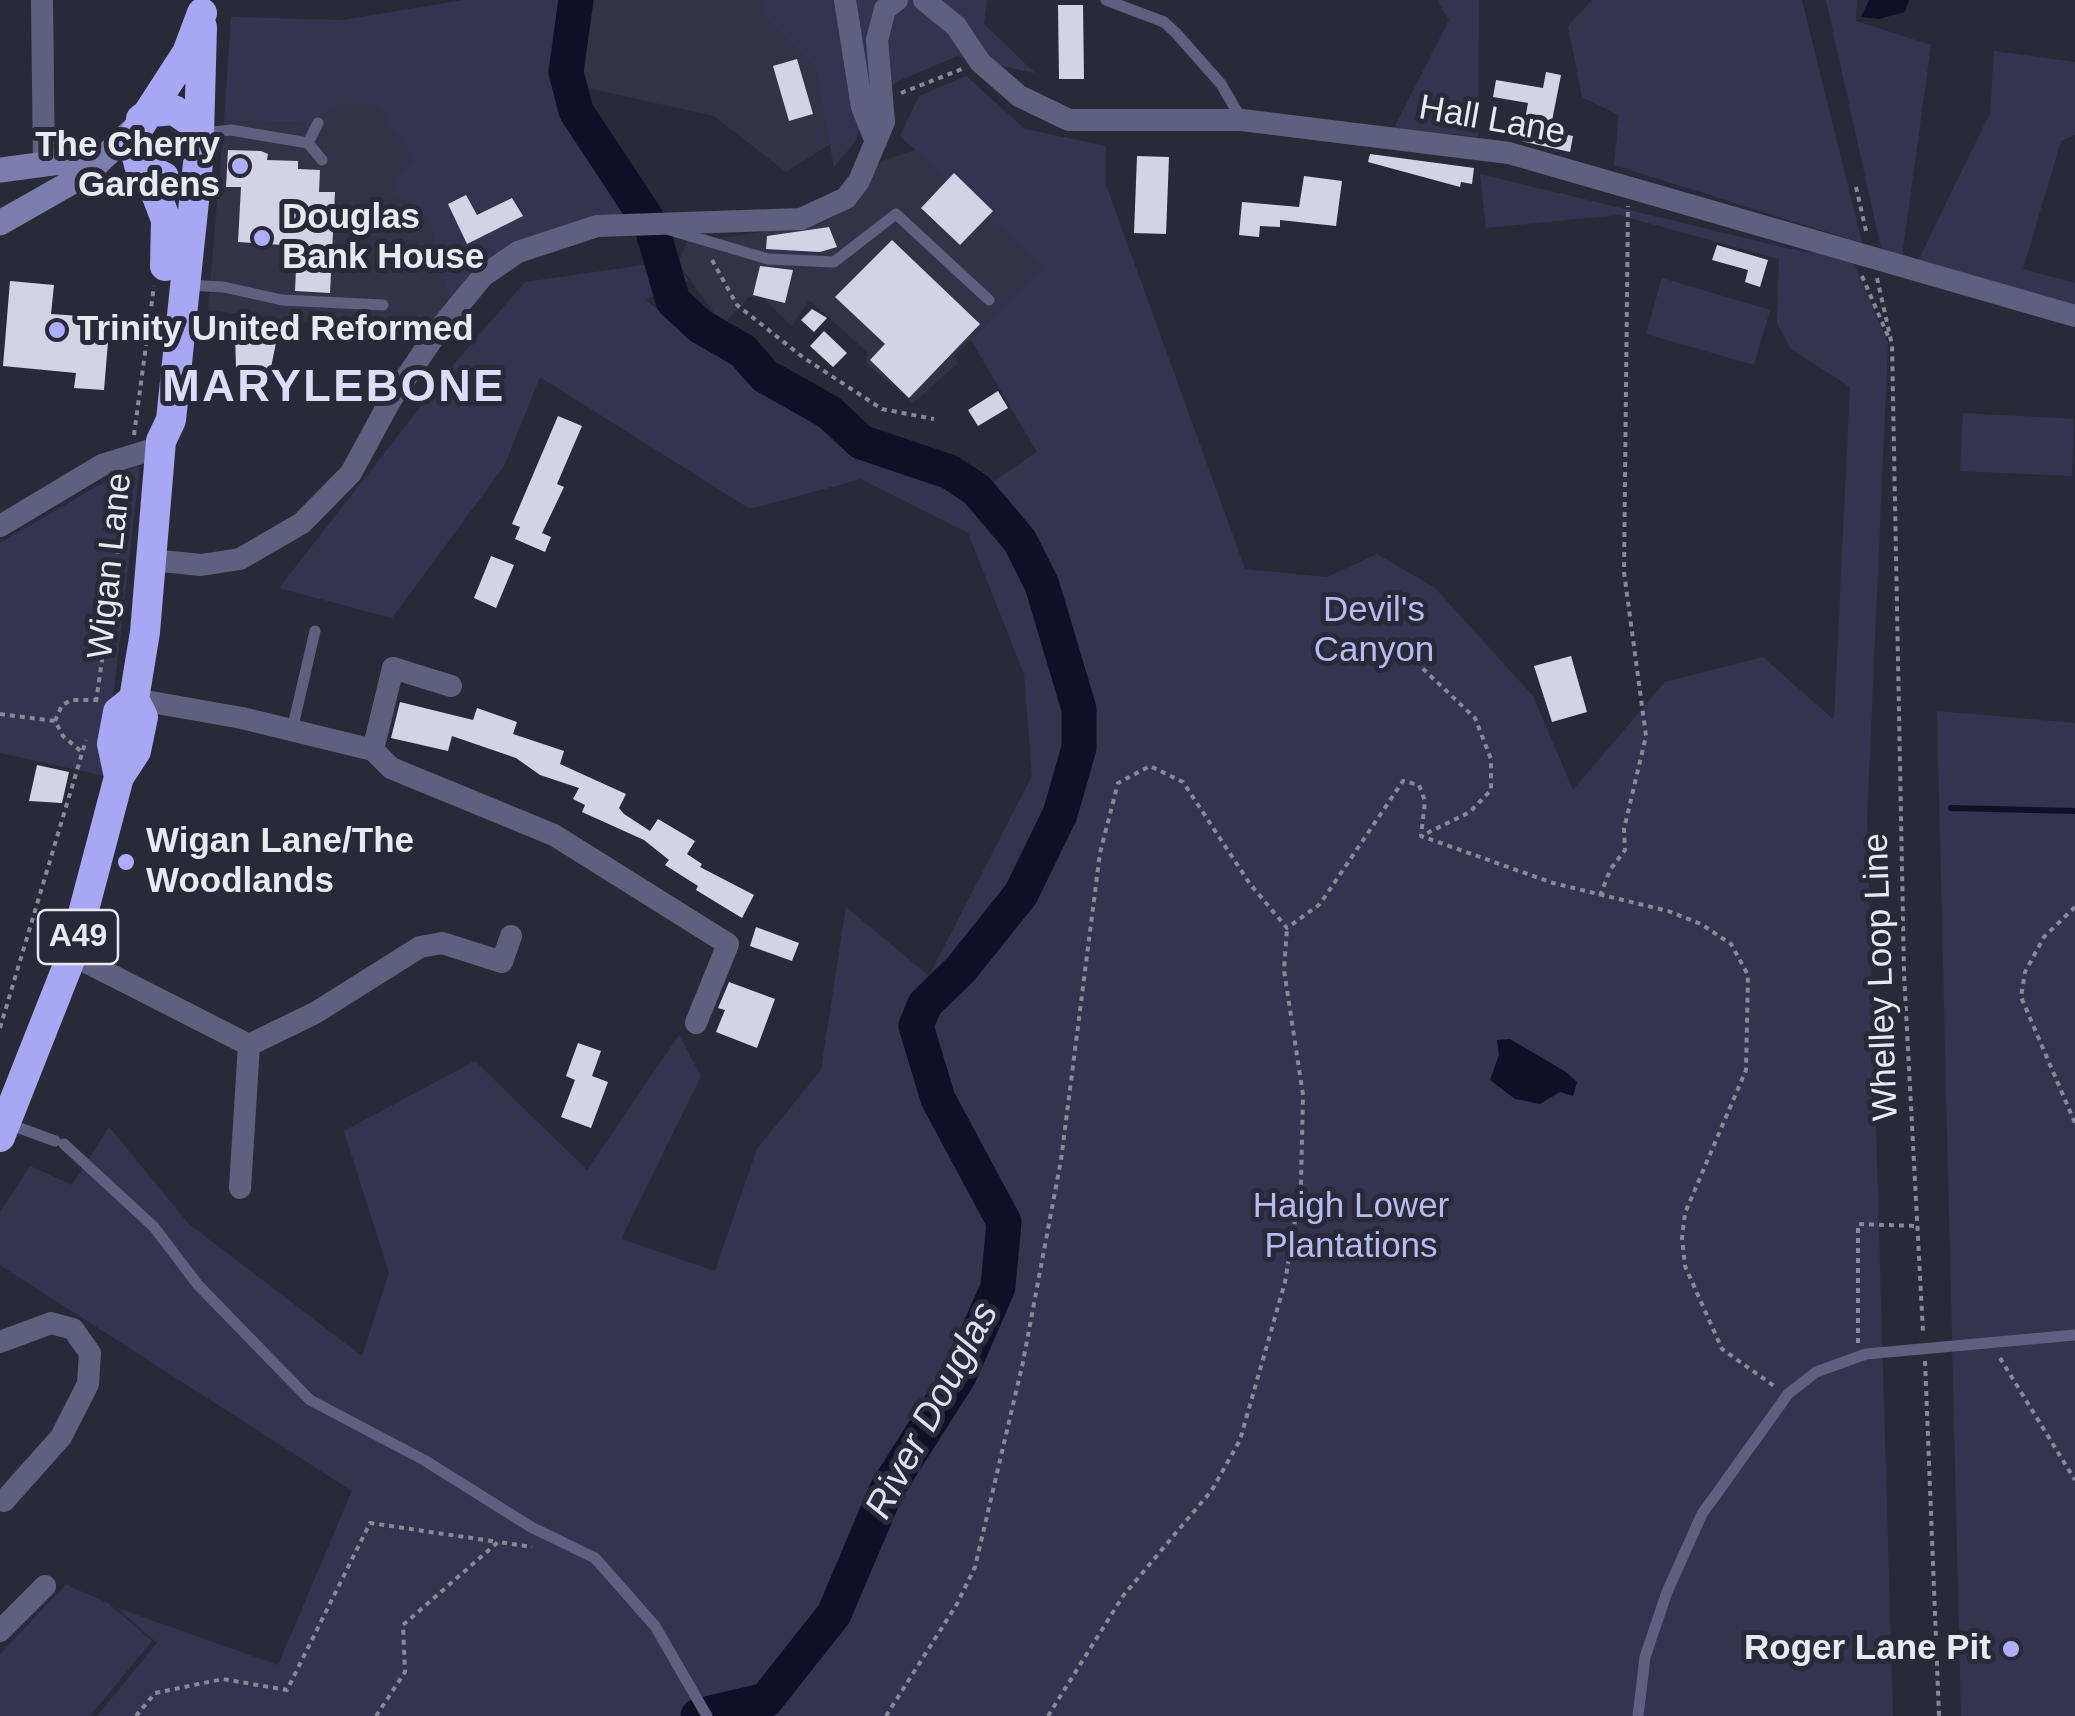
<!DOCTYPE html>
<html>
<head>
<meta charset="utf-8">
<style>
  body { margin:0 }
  canvas { display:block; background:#292a37 }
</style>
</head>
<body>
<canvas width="2075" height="1716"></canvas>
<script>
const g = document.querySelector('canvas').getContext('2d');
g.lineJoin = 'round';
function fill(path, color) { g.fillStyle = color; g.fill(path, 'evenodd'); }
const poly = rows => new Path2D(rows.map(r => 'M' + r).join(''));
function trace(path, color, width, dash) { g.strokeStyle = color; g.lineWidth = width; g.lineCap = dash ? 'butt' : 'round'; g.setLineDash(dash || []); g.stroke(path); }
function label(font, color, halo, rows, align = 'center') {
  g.font = font + ' Arial,sans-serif'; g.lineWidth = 10; g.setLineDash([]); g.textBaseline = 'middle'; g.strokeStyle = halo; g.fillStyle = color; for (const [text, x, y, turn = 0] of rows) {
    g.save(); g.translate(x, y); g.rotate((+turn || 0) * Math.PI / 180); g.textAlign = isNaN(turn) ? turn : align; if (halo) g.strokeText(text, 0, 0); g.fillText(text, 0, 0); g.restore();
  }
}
fill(poly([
  [591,0,763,0,762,15,816,69,832,143,786,172,714,116,583,87,580,68],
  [435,100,465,278,424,337,208,310,224,121,309,123,334,106],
  [999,124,1102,234,1015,296,954,356,958,363,913,403,866,363,867,352,809,300,792,326,763,298,749,297,723,325,678,263,690,234,722,238,821,223,849,209,881,161]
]), '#323346');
fill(poly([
  [463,0,591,0,580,68,583,87,629,220,512,247,449,297,428,217,391,190,414,158,377,104,334,106,310,123,224,121,231,17,342,20],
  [763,0,987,0,984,24,1035,73,957,56,901,80,868,99,855,142,834,167,816,69,762,15],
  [1437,0,1479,0,1478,137,1394,128,1449,20],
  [1592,0,1802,0,1862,243,1614,165,1619,115,1582,97,1568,26],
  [1826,0,1857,0,1856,21,1931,45,1902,256,1881,248],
  [1994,51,2075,62,2075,135,2061,141,2023,269,2075,283,2075,311,1917,263,1990,113],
  [966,76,1025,129,1106,146,1106,185,1245,569,1327,577,1377,554,1435,588,1533,696,1573,790,1665,682,1763,657,1834,720,1850,387,1790,348,1777,322,1779,259,1619,215,1486,228,1480,174,1803,252,1850,254,1888,343,1867,819,1893,1716,97,1716,157,1643,117,1608,278,1665,352,1491,0,1265,0,1212,30,1166,72,1185,109,1127,189,1224,362,1356,389,1273,344,1131,475,1061,587,1170,679,1035,701,1076,621,1239,715,1271,757,1149,821,1070,846,907,929,976,1032,776,1024,674,968,533,861,479,750,509,540,377,504,466,392,618,279,588,454,364,525,282,672,261,689,281,645,300,839,442,893,435,994,481,1037,452,971,340,1043,267,900,136,919,96],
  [1662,278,1770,310,1754,365,1646,334],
  [1963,413,2074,419,2072,476,1960,471],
  [140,466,104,776,0,753,0,543,123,471],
  [1937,711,2075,723,2075,1716,1961,1716],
  [66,1585,108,1603,152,1641,90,1716,0,1716,0,1654]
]), '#343451');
fill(poly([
  [1869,0,1909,0,1905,12,1879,19,1861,17],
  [1510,1039,1566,1072,1577,1082,1573,1096,1560,1092,1540,1104,1515,1099,1490,1080,1499,1055,1497,1040]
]), '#100f28');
trace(poly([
  [1951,808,2075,811]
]), '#100f28', 6);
trace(poly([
  [576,0,566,72,576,111,651,225,673,301,700,326,743,351,765,376,829,412,861,442,950,472,977,490,1020,541,1042,585,1079,709,1079,748,1060,814,1021,894,961,969,925,1004,916,1026,938,1099,1004,1222,998,1287,960,1374,887,1489,834,1614,766,1700,698,1716]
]), '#100f28', 35);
fill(poly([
  [1058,5,1083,5,1084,79,1059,79],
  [797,59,813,114,789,121,773,66],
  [1546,72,1561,75,1550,131,1573,136,1570,152,1521,141,1528,103,1493,97,1496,80,1543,88],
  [228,150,261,151,268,154,267,160,298,161,298,169,320,170,319,192,335,192,330,293,295,291,297,246,238,242,241,187,226,187],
  [1370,154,1474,168,1472,184,1461,182,1460,187,1368,162],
  [1137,156,1169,157,1166,234,1134,233],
  [954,173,993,211,960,245,921,208],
  [1304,176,1342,181,1336,226,1280,220,1280,227,1260,226,1259,237,1239,235,1242,202,1299,207],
  [466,195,477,215,512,198,523,216,467,244,448,204],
  [829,227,837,247,820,252,766,249,767,236],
  [892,240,980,324,909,398,870,360,885,344,835,297],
  [1717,245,1768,260,1760,287,1745,282,1748,270,1712,260],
  [760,266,793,270,785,303,753,295],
  [10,281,54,285,51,314,110,318,104,390,74,388,76,373,3,366],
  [812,309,827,318,814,332,801,320],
  [824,331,847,353,833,367,810,346],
  [235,333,277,338,270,372,236,369],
  [998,391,1008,408,978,426,968,410],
  [558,416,582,426,557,484,564,487,542,533,551,537,545,552,515,539,520,527,512,524],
  [491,556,514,565,496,608,474,598],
  [1571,656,1587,712,1552,722,1534,666],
  [400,702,473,720,477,708,517,722,513,734,564,751,560,764,626,794,619,808,624,814,650,831,658,819,695,841,687,854,702,864,700,867,754,895,742,918,696,890,698,886,665,865,669,860,644,840,582,812,585,805,573,799,579,788,540,775,516,758,452,736,448,751,391,738],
  [37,765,69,772,62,803,29,801],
  [756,927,799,943,792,961,750,946],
  [729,982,775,999,757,1048,716,1032,725,1010,718,1008],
  [578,1043,601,1051,592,1076,608,1082,591,1128,561,1117,575,1080,566,1076]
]), '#d2d3e5');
trace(poly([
  [901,93,962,69],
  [1856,187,1867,235],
  [712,260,737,305,804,358,882,409,934,419],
  [1862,276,1888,336],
  [1877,278,1892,345,1904,974,1923,1332],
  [134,435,154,286],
  [1401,648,1475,718,1491,759,1491,790,1470,812,1421,836],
  [96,702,128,479],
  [0,714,55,721,63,736,83,753],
  [55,721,62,705,72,700,96,700],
  [1600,896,1610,870,1625,850,1624,829,1646,736,1624,572,1628,206],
  [2075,907,2044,937,2025,972,2021,997,2075,1123],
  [0,1028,86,740],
  [1858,1343,1858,1224,1916,1226],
  [2000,1358,2075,1480],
  [1925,1361,1939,1716],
  [136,1716,155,1693,223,1679,287,1690,370,1523,498,1542],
  [376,1716,405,1672,403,1625,498,1542,532,1547],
  [886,1716,957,1604,975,1567,1023,1362,1061,1160,1100,853,1118,783,1150,766,1183,782,1250,884,1287,928,1320,904,1403,781,1419,785,1425,801,1421,836,1553,883,1668,911,1701,924,1731,944,1748,975,1746,1070,1685,1213,1682,1238,1685,1266,1722,1349,1774,1386],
  [1048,1716,1123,1596,1212,1490,1240,1440,1285,1282,1301,1184,1303,1095,1284,970,1287,928]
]), '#888994', 4, [5, 5]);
trace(poly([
  [1106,0,1164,22,1176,33,1221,84,1242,120],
  [203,133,231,130,308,143,318,123],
  [308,143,322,160],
  [670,230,768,259,834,262,896,214,989,300],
  [187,285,224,287,282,300,383,305],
  [292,730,315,631],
  [6,1123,55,1141],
  [64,1144,154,1227,198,1285,310,1400,424,1460,531,1527,595,1558,655,1626,707,1716],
  [1638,1716,1645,1657,1667,1592,1702,1514,1788,1394,1816,1372,1866,1354,2075,1335]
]), '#5f607f', 11);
trace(poly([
  [42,0,44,165],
  [845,0,862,107,876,142],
  [924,0,956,26,980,62,1019,96,1069,120,1242,120,1509,153,2075,316],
  [0,526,102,465,160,447],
  [151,560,201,565,240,559,302,523,351,473,390,401,440,328,483,276,518,252,597,226,801,219,846,198,859,181,884,122,877,40,885,9,897,0],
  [134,699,242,718,373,750,391,768,554,835,728,944,696,1023],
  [373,750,393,668,451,686],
  [72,955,249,1045,315,1013,420,947,442,943,502,962,511,936],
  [240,1188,249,1045],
  [0,1342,51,1323,73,1329,90,1353,88,1384,61,1437,4,1501],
  [0,1631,45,1586]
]), '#5f607f', 22);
trace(poly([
  [0,170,105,156],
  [0,223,86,174,135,128]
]), '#7c7daf', 25);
trace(poly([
  [199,134,202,27],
  [148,173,166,220,165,266],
  [164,177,139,165,132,138,187,53,202,13],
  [119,777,112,744,118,712,134,699],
  [0,1137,72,955,119,777,136,751,143,717,134,699,145,632,161,441,171,420,200,144,193,123,174,110,151,112,141,119]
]), '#a7a7f4', 30);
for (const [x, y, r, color] of [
  [240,166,10,"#adaefb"],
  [262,238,10,"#adaefb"],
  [57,330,10,"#adaefb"],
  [126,862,10,"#adaefb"],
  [2011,1649,10,"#adaefb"]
]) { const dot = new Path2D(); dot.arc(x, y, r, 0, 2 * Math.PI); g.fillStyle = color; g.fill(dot); trace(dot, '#292a37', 4); }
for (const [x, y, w] of [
  [78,937,80]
]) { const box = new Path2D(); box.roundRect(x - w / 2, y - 27, w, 54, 8); g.fillStyle = '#292a37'; g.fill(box); trace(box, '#e9e9f2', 2.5); }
label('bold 32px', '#e9e9f2', null, [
  ["A49",78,937]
]);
label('35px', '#e9e9f2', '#292a37', [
  ["Hall Lane",1492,121,10],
  ["Wigan Lane",111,566,-84],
  ["Whelley Loop Line",1882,977,-92]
]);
label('bold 35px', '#e9e9f2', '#292a37', [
  ["The Cherry",220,146,"right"],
  ["Gardens",220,186,"right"],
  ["Douglas",282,218],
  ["Bank House",282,258],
  ["Trinity United Reformed",77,330],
  ["Wigan Lane/The",146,842],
  ["Woodlands",146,882],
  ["Roger Lane Pit",1991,1649,"right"]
], 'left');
label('35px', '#b8baf3', '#292a37', [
  ["Devil's",1374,611],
  ["Canyon",1374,651],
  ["Haigh Lower",1351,1207],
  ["Plantations",1351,1247]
]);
label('italic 38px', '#dedff7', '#292a37', [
  ["River Douglas",933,1411,-62]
]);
g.letterSpacing = '2.5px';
label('bold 45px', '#dcddfb', '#292a37', [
  ["MARYLEBONE",334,389]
]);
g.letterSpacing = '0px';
</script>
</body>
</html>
